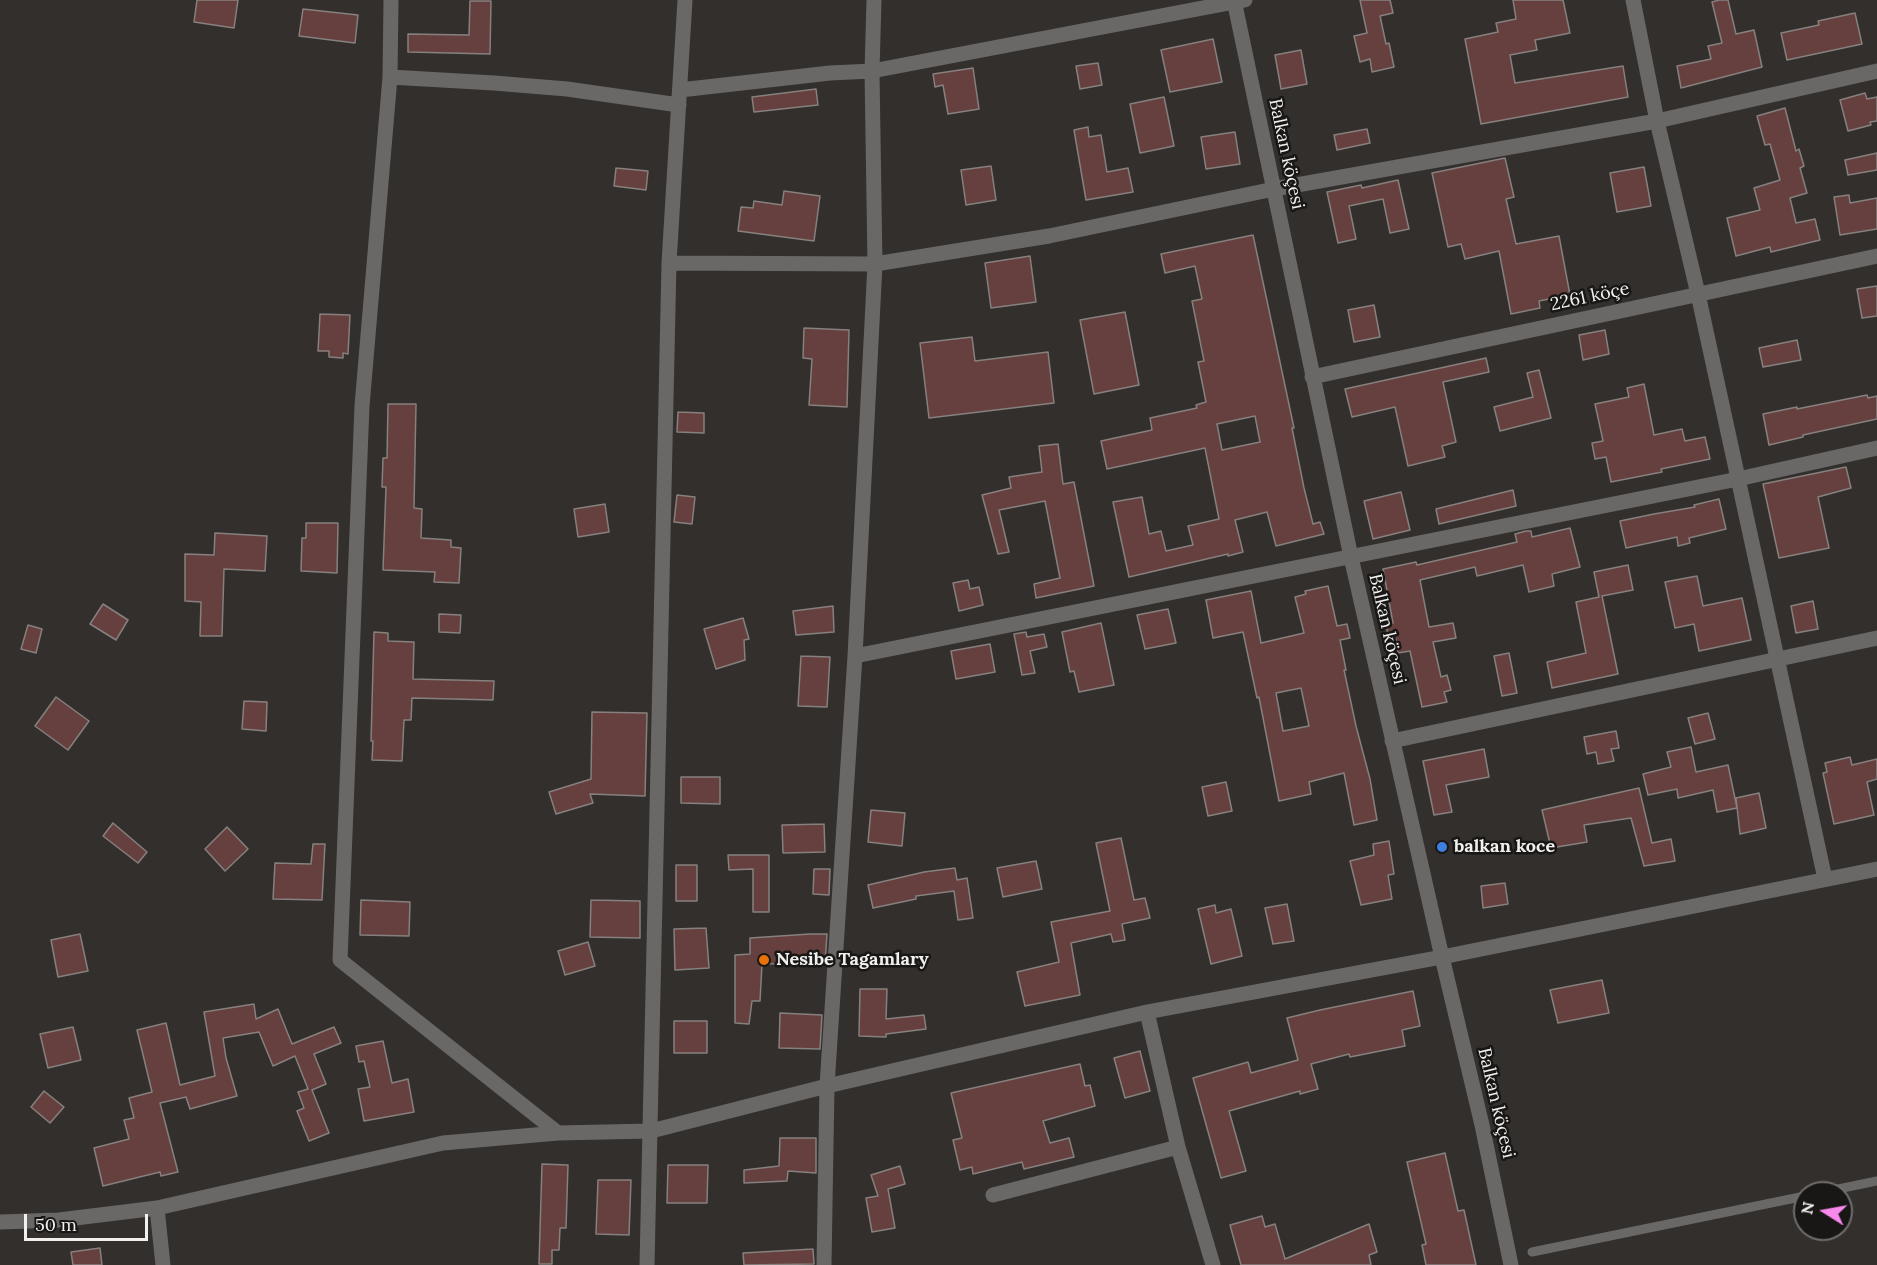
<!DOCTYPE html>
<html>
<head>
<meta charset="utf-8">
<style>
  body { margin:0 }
  #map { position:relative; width:1877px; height:1265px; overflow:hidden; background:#322f2c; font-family:Lora,serif }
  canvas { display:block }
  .north { position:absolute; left:1793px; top:1181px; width:60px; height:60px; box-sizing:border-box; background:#181716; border:2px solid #6f6e6c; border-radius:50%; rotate:281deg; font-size:16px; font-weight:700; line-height:24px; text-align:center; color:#f2f0ee }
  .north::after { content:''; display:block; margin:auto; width:21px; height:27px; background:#f788ec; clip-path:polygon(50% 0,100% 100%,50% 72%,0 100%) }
  .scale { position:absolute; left:24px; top:1214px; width:124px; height:27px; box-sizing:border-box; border:3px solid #f2f0ee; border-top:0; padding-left:8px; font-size:18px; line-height:21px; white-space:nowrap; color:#f2f0ee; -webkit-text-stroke:4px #181716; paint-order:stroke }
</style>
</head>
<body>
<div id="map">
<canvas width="1877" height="1265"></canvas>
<div class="north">N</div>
<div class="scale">50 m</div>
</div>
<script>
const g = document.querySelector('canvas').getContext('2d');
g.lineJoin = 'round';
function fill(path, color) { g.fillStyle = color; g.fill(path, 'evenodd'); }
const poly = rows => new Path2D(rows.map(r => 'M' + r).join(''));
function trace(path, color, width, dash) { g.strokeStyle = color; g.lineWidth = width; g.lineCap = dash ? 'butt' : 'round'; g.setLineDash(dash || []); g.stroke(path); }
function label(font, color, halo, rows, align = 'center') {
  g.font = font + ' Lora,serif'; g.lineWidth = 5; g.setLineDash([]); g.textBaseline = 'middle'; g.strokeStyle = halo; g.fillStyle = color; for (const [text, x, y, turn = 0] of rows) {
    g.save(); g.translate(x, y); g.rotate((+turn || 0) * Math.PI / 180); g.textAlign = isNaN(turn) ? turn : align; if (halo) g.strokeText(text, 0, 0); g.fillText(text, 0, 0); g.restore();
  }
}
const building = poly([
  [197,0,238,0,234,28,194,22,197,0],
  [1360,0,1390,0,1393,13,1380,16,1386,44,1389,43,1394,67,1372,72,1370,59,1360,62,1354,36,1367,33,1360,0],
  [1513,0,1563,0,1570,33,1535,40,1537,50,1510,55,1515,83,1623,66,1628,97,1481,124,1465,39,1498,32,1496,23,1516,19,1513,0],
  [1719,0,1728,0,1736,34,1754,30,1762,67,1681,88,1677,66,1711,59,1708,46,1722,43,1712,2,1719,0],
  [470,1,491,1,490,54,408,52,408,34,469,35,470,1],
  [303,9,358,15,355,43,299,36,303,9],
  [1855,13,1862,44,1787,60,1781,33,1819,25,1818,21,1855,13],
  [1213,39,1222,82,1170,92,1161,50,1213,39],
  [1301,50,1307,84,1281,89,1275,55,1301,50],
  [1098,63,1102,85,1080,89,1076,66,1098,63],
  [973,68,979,109,948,114,943,85,935,87,933,74,973,68],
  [816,89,818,105,754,112,752,97,816,89],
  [1865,93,1867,99,1877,97,1877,121,1870,122,1871,125,1848,131,1840,100,1865,93],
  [1164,97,1174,146,1140,153,1130,104,1164,97],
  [1785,108,1796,151,1799,149,1804,166,1800,168,1807,193,1790,198,1796,223,1815,219,1820,240,1771,252,1770,247,1736,256,1727,218,1760,210,1754,188,1780,180,1770,144,1765,145,1757,116,1785,108],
  [1088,127,1089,137,1101,135,1107,172,1128,168,1133,192,1086,200,1074,130,1088,127],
  [1367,129,1370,143,1337,150,1334,135,1367,129],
  [1235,132,1240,164,1206,169,1201,137,1235,132],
  [1877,153,1877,170,1848,175,1845,160,1877,153],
  [1505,158,1514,197,1506,199,1516,244,1559,236,1570,295,1539,301,1540,308,1511,314,1499,251,1465,259,1461,244,1448,247,1432,173,1505,158],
  [991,166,996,200,966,205,961,170,991,166],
  [1644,167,1651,206,1617,212,1610,173,1644,167],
  [616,168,648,171,646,190,614,186,616,168],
  [1398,180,1409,229,1390,233,1383,199,1349,206,1356,239,1338,243,1327,192,1361,185,1362,188,1398,180],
  [784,191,820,196,814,241,738,231,741,207,753,208,754,201,782,205,784,191],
  [1849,195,1850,203,1877,198,1877,229,1840,235,1834,197,1849,195],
  [1253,235,1294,428,1292,428,1304,488,1313,524,1320,522,1324,534,1276,546,1267,512,1235,520,1243,552,1228,556,1228,554,1129,577,1113,502,1142,497,1149,534,1161,531,1166,551,1193,545,1188,526,1219,519,1205,448,1107,469,1101,441,1152,430,1150,418,1197,408,1196,405,1206,402,1198,362,1204,361,1192,301,1202,299,1195,266,1165,273,1161,254,1253,235],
  [1255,416,1260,442,1222,450,1217,424,1255,416],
  [1030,256,1036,302,991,308,985,263,1030,256],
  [1877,286,1877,316,1862,318,1857,289,1877,286],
  [1374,305,1380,337,1354,342,1348,310,1374,305],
  [1125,312,1139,385,1094,394,1080,320,1125,312],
  [320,314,350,315,348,354,343,353,343,358,329,357,329,351,318,351,320,314],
  [804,328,849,330,847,407,809,405,812,359,803,358,804,328],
  [1605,330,1609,354,1583,360,1579,335,1605,330],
  [972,337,975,361,1048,352,1054,403,929,418,920,343,972,337],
  [1797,340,1801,360,1763,367,1759,348,1797,340],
  [1486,358,1489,372,1443,382,1456,442,1442,446,1445,457,1408,466,1395,407,1352,417,1345,389,1486,358],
  [1539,370,1551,418,1500,431,1494,407,1533,397,1527,373,1539,370],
  [1644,384,1654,435,1682,429,1685,441,1705,437,1710,459,1661,469,1662,472,1611,482,1606,457,1595,459,1592,443,1603,441,1595,404,1629,397,1627,388,1644,384],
  [1867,395,1868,398,1877,396,1877,419,1803,435,1803,437,1769,445,1763,414,1797,407,1797,409,1867,395],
  [388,404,416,404,414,508,422,509,421,538,451,540,451,547,461,548,459,583,434,582,435,572,383,570,386,487,382,487,383,458,387,458,388,404],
  [678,412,704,413,704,433,677,432,678,412],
  [1058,444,1063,484,1074,482,1094,586,1036,598,1034,584,1060,578,1045,501,999,510,1009,552,998,554,982,495,1011,488,1009,477,1042,472,1039,446,1058,444],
  [1846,467,1851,488,1818,497,1829,548,1779,558,1763,484,1846,467],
  [1513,490,1516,506,1439,524,1436,509,1513,490],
  [1401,492,1410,530,1373,539,1364,501,1401,492],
  [677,495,695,497,692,524,674,522,677,495],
  [1719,499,1726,529,1689,538,1690,543,1678,546,1677,537,1626,548,1620,521,1654,514,1695,507,1694,505,1719,499],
  [605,504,609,532,578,537,574,509,605,504],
  [306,523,338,523,337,573,301,571,302,538,306,538,306,523],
  [1570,528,1580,567,1552,574,1554,586,1529,592,1523,565,1477,576,1475,567,1420,580,1429,627,1453,623,1456,638,1433,642,1441,677,1447,675,1451,690,1444,692,1447,702,1422,707,1410,651,1398,653,1396,639,1389,640,1386,624,1393,623,1383,569,1416,562,1417,565,1517,542,1515,534,1526,531,1531,531,1532,537,1570,528],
  [215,533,267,536,265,571,224,569,222,636,200,636,201,602,185,601,185,554,214,555,215,533],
  [1628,565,1633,590,1602,596,1618,674,1552,688,1547,662,1586,653,1576,602,1599,597,1594,572,1628,565],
  [1697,576,1703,606,1742,598,1751,640,1699,651,1694,624,1675,628,1665,582,1697,576],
  [968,580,970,589,979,587,983,605,959,611,953,583,968,580],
  [1328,586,1337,626,1347,624,1350,638,1340,640,1346,670,1344,670,1356,726,1370,779,1377,820,1354,825,1344,773,1309,782,1311,794,1279,801,1259,697,1257,698,1243,632,1213,638,1206,600,1251,591,1261,643,1304,633,1295,597,1306,594,1305,591,1328,586],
  [1301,688,1309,726,1283,731,1276,693,1301,688],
  [1813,601,1818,629,1796,633,1791,606,1813,601],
  [103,604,128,620,116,640,90,624,103,604],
  [833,606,834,632,796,635,793,611,833,606],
  [1168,609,1176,643,1145,649,1137,615,1168,609],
  [439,614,461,615,460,633,439,632,439,614],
  [743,618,749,639,744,640,745,660,716,669,704,629,743,618],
  [1101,623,1114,685,1079,692,1074,671,1070,672,1062,632,1101,623],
  [28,625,42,629,36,653,21,649,28,625],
  [374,632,388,633,388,641,414,642,413,679,494,681,493,700,412,698,411,720,404,720,402,761,372,760,373,741,371,741,374,632],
  [1026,632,1027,637,1044,634,1047,647,1030,651,1035,673,1022,675,1014,634,1026,632],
  [990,644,995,672,956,679,951,651,990,644],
  [1509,653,1517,693,1502,696,1494,656,1509,653],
  [801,656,830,657,827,707,798,706,801,656],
  [56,697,89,721,68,750,35,726,56,697],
  [244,701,267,702,266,731,242,729,244,701],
  [592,712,647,713,645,796,590,794,593,803,556,814,549,792,591,779,592,712],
  [1708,713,1715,739,1695,744,1688,718,1708,713],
  [1616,731,1619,748,1611,749,1614,761,1598,764,1596,752,1587,754,1584,737,1616,731],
  [1691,747,1696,772,1728,765,1737,808,1717,812,1713,790,1678,798,1677,789,1648,795,1643,774,1671,767,1667,752,1691,747],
  [1484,749,1489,777,1446,785,1452,812,1434,815,1423,761,1484,749],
  [1850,757,1852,765,1877,759,1877,779,1867,782,1874,815,1834,824,1823,773,1827,772,1825,763,1850,757],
  [681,777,720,777,720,804,681,803,681,777],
  [1226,782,1232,811,1208,816,1202,787,1226,782],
  [1639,788,1652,843,1671,839,1675,861,1644,866,1631,818,1584,825,1587,842,1551,848,1542,810,1639,788],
  [1759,793,1766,828,1740,834,1736,798,1759,793],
  [871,810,905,813,902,846,868,842,871,810],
  [113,823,147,852,138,863,103,836,113,823],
  [824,824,825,852,783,853,782,825,824,824],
  [227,827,248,849,225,871,205,849,227,827],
  [1121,838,1134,900,1145,898,1150,918,1122,924,1125,940,1113,942,1111,934,1071,943,1080,995,1025,1006,1017,972,1059,962,1051,922,1110,911,1096,843,1121,838],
  [1389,841,1394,874,1388,875,1392,899,1361,905,1350,861,1374,855,1373,844,1389,841],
  [313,844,325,844,322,900,273,899,275,863,311,864,313,844],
  [728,855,769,855,769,912,753,912,753,869,729,870,728,855],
  [1036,861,1042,889,1003,897,997,868,1036,861],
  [676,865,697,865,697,901,676,901,676,865],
  [955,868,957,880,967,878,973,918,958,920,954,891,916,896,916,899,873,908,868,885,924,872,955,868],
  [814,869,830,869,829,895,813,894,814,869],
  [1505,883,1508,904,1483,908,1481,886,1505,883],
  [361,900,410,902,409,936,360,935,361,900],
  [591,900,640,901,640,938,590,937,591,900],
  [1287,904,1294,941,1273,944,1265,908,1287,904],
  [1215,905,1216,913,1231,909,1242,956,1211,964,1198,909,1215,905],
  [706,928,709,968,675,970,674,929,706,928],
  [80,934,88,971,58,977,51,940,80,934],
  [810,934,827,934,825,963,762,964,760,1001,752,1001,749,1024,735,1023,735,955,750,954,750,938,810,934],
  [588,942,595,966,565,975,558,951,588,942],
  [1602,980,1609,1013,1558,1023,1550,990,1602,980],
  [860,989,887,989,886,1019,924,1015,926,1029,886,1034,886,1037,859,1036,860,989],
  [1413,991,1420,1026,1402,1030,1405,1046,1350,1057,1349,1054,1311,1064,1318,1089,1300,1094,1300,1091,1229,1111,1246,1171,1221,1178,1193,1078,1248,1062,1251,1073,1298,1060,1287,1018,1320,1010,1413,991],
  [254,1004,256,1019,278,1009,292,1044,334,1027,341,1043,314,1054,326,1084,312,1090,329,1133,309,1141,297,1111,304,1108,298,1092,308,1089,295,1056,273,1066,259,1032,223,1038,226,1058,237,1096,190,1109,186,1097,160,1103,178,1172,161,1176,160,1172,103,1186,94,1148,129,1139,124,1120,134,1118,129,1098,152,1092,137,1030,166,1023,180,1085,215,1076,204,1012,254,1004],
  [780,1013,822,1015,820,1049,779,1048,780,1013],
  [674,1021,707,1021,707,1053,674,1053,674,1021],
  [73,1027,81,1060,48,1068,40,1034,73,1027],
  [383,1041,392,1083,408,1079,414,1112,364,1121,358,1089,370,1087,364,1061,359,1062,356,1046,383,1041],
  [1140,1051,1150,1091,1125,1098,1114,1058,1140,1051],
  [1080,1064,1085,1086,1090,1085,1095,1106,1043,1121,1050,1143,1069,1138,1074,1157,1024,1169,1022,1162,973,1174,972,1167,960,1170,953,1140,962,1138,951,1093,1080,1064],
  [44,1091,64,1107,50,1123,31,1107,44,1091],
  [780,1138,816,1138,816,1173,788,1171,787,1181,744,1183,744,1170,779,1166,780,1138],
  [1445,1153,1458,1211,1464,1210,1476,1265,1426,1265,1422,1245,1426,1244,1407,1162,1445,1153],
  [542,1164,568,1165,566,1228,560,1228,559,1250,552,1250,552,1264,539,1264,542,1164],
  [668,1165,708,1165,707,1203,667,1203,668,1165],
  [900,1166,905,1184,888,1189,895,1228,872,1232,866,1198,878,1196,871,1175,900,1166],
  [598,1180,631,1180,629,1235,596,1234,598,1180],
  [1262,1216,1265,1227,1275,1224,1285,1259,1369,1224,1377,1252,1369,1255,1371,1265,1241,1265,1230,1225,1262,1216],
  [100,1248,102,1265,73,1265,71,1252,100,1248],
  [813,1249,814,1264,744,1265,743,1253,813,1249]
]);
fill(building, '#66403e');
trace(building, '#86807f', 1.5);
trace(poly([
  [1819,1193,1877,1181],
  [1532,1252,1805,1196]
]), '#6a6867', 9);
trace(poly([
  [391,0,390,77,362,406,340,960,558,1133,651,1131,827,1086,1147,1012],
  [1234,0,1351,557,1442,957,1482,1125,1511,1265],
  [1633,0,1657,121,1698,294,1825,879],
  [390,77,494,83,567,89,679,105],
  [680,90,830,73,872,71,1245,0],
  [669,263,875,264,1049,236,1274,189,1657,121,1877,71],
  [1312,377,1877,256],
  [855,656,1738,479,1877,448],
  [1392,741,1877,638],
  [993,1195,1178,1147],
  [157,1208,163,1265],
  [0,1222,59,1220,157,1208,443,1143,558,1133],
  [647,1265,669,263,685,0],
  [824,1265,827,1086,855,656,875,264,872,71,874,0],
  [1213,1265,1178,1147,1147,1012,1442,957,1877,869]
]), '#6a6867', 15);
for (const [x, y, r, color] of [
  [1442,847,6,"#3f7fe0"],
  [764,960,6,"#e8710a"]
]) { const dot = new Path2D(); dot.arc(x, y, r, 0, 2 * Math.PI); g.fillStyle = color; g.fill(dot); trace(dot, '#181716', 2); }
label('18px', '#f2f0ee', '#181716', [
  ["Balkan köçesi",1286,154,78],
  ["2261 köçe",1590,297,-12],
  ["Balkan köçesi",1387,629,77],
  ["Balkan köçesi",1496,1103,77]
]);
label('bold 18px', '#f2f0ee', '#181716', [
  ["balkan koce",1454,847],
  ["Nesibe Tagamlary",776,960]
], 'left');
</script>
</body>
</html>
